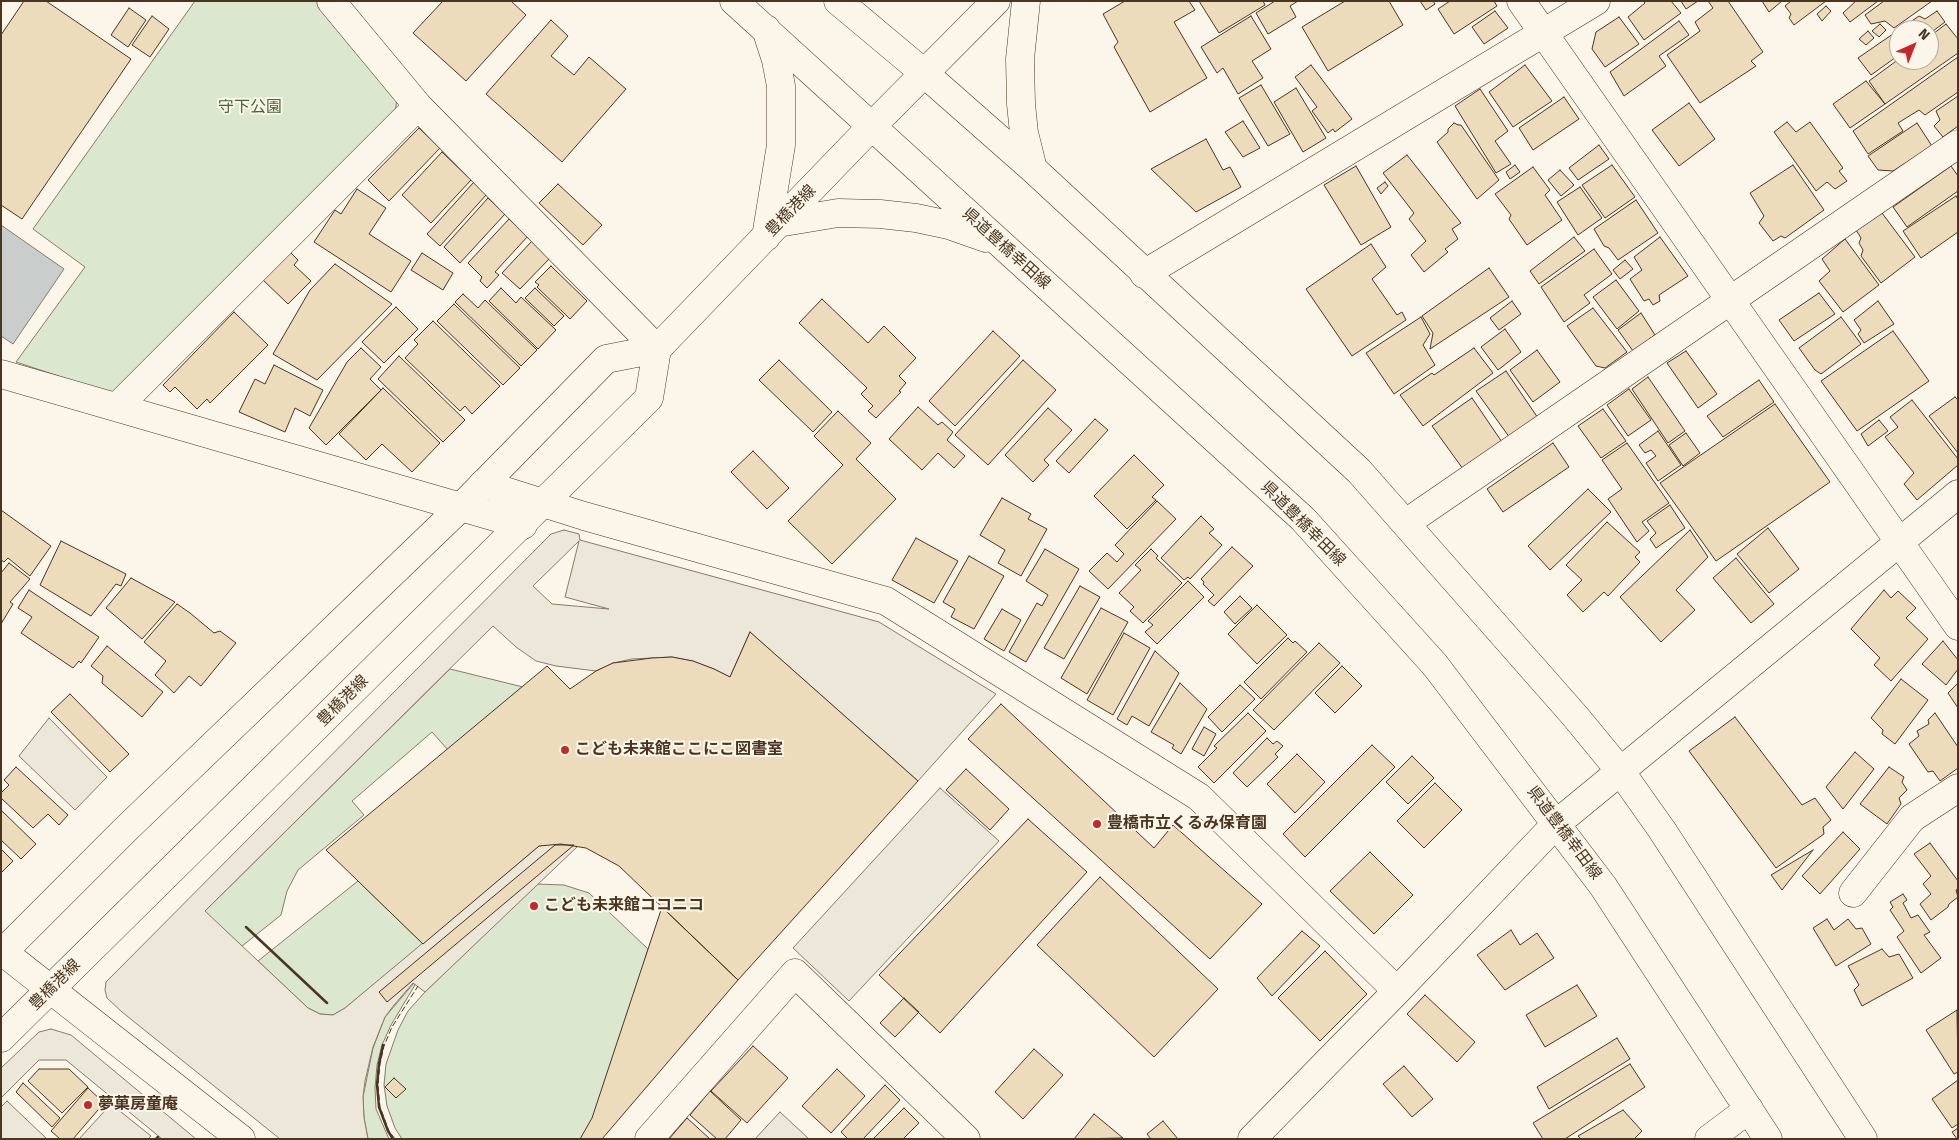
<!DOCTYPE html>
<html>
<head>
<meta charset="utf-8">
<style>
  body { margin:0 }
  #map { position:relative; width:1959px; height:1140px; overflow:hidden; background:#fbf6e9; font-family:"Fira Sans",sans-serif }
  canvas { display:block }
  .frame { position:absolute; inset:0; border:2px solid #4a3520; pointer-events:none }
  .north { position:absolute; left:1889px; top:20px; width:50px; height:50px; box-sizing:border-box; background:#fbf6e9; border:1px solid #b4a999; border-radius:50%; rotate:44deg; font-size:14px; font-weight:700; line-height:20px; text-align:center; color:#4a3520 }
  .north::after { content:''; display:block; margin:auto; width:18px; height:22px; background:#c62828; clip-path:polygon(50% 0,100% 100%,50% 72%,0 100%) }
</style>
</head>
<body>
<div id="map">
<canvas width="1959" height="1140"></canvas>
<div class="frame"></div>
<div class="north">N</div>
</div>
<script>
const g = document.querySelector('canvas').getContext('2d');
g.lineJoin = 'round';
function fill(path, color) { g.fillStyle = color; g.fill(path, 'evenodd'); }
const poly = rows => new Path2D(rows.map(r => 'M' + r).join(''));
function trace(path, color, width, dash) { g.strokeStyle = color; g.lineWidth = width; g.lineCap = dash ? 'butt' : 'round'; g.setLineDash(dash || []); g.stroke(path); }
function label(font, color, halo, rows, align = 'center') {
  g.font = font + ' "Fira Sans","Noto Sans JP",sans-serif'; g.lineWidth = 4; g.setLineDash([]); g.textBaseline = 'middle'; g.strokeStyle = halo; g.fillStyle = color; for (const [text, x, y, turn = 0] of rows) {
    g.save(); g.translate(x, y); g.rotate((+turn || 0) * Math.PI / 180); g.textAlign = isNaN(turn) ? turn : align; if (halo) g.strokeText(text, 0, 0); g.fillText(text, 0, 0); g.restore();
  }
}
const green = poly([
  [195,1,317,1,397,98,395,114,116,395,16,362,85,267,33,229,195,1],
  [450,669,523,687,448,750,432,732,352,801,364,815,298,870,287,891,281,915,242,946,204,912,450,669],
  [358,881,423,944,345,1008,333,1015,320,1014,308,1008,258,961,358,881],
  [537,884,564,885,589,893,648,949,593,1139,402,1139,395,1128,387,1106,384,1085,386,1064,398,1030,408,1011,425,992,537,884],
  [414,983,415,985,391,1025,382,1045,377,1065,375,1088,376,1109,389,1139,368,1139,364,1118,363,1097,373,1048,385,1017,414,983]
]);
fill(green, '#dce7d0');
trace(green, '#887966', 1);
const parking = poly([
  [564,530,579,534,580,540,879,622,996,694,918,781,750,632,730,677,714,669,693,661,672,657,632,659,613,663,596,671,556,666,536,661,516,647,493,626,205,911,308,1008,320,1014,333,1015,345,1008,539,846,552,844,578,846,425,992,413,983,394,1005,385,1017,373,1047,365,1081,363,1097,364,1118,368,1139,280,1139,122,1012,107,998,105,990,106,982,551,534,564,530],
  [579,541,565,597,609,609,552,604,533,586,579,541],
  [49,718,107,777,75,810,19,756,49,718],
  [940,788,999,841,849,1001,793,948,940,788],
  [51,1029,71,1035,196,1139,162,1139,66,1060,39,1060,1,1098,1,1068,39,1032,51,1029],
  [7,1101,47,1139,1,1139,1,1107,7,1101],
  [111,1104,151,1136,148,1139,79,1139,111,1104],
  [780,1112,809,1139,755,1139,780,1112]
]);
fill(parking, '#ede7d9');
trace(parking, '#887966', 1);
const water = poly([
  [1,225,64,269,13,344,1,336,1,225]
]);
fill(water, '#c9cecd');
trace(water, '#887966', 1);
const building = poly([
  [24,1,46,1,131,59,22,219,1,205,1,35,24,1],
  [443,1,511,1,526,15,466,81,413,33,443,1],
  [1125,1,1189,1,1195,10,1174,22,1207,78,1150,112,1114,47,1118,42,1103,14,1125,1],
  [1199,1,1263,1,1265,5,1219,33,1199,1],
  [1275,1,1298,1,1290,6,1296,17,1268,34,1256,13,1275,1],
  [1345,1,1389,1,1403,25,1328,71,1302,27,1345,1],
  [1420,1,1433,1,1435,4,1426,10,1420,1],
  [1450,1,1494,1,1497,6,1454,34,1438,9,1450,1],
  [1644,1,1671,1,1681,13,1644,40,1628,17,1645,3,1644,1],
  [1681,1,1698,1,1686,9,1681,1],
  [1708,1,1728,1,1763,52,1751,61,1756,66,1700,103,1667,55,1700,31,1695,22,1713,8,1708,1],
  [1762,1,1782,1,1769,12,1762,1],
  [1791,1,1826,1,1794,25,1789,18,1791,14,1785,6,1791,1],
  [1856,1,1878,1,1850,22,1843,13,1856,1],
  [1884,1,1932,1,1894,28,1885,21,1871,24,1865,15,1884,1],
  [1826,6,1831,11,1822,21,1817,14,1826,6],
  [129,8,146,20,128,47,111,35,129,8],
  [1495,11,1508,28,1484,44,1472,27,1495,11],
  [1937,11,1945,22,1929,34,1929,30,1899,30,1899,55,1871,75,1858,58,1919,16,1925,19,1937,11],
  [152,16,169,29,150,57,132,45,152,16],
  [1251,16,1271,49,1252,61,1263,78,1238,94,1223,68,1217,73,1201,47,1251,16],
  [1619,17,1639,44,1605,67,1592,49,1596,32,1619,17],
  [551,20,568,36,551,56,574,75,589,57,626,89,562,162,486,94,551,20],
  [1679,21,1689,35,1659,56,1666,66,1624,96,1610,72,1679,21],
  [1880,24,1886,30,1879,37,1872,31,1880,24],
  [1946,24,1958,39,1958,53,1885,104,1869,81,1899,59,1929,60,1929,37,1946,24],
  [1868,31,1874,38,1866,45,1859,39,1868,31],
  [1958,57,1958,92,1925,115,1919,110,1898,123,1903,131,1868,154,1853,131,1958,57],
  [1311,65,1352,119,1335,132,1333,129,1328,133,1312,111,1317,107,1295,77,1311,65],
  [1525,65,1552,101,1513,127,1489,92,1525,65],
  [1866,81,1885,104,1850,128,1833,104,1866,81],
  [1261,85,1290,134,1268,146,1239,98,1261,85],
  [1296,88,1326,138,1303,152,1274,102,1296,88],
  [1480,89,1508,131,1495,141,1511,164,1496,173,1455,106,1480,89],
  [1958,96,1958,126,1943,137,1934,126,1940,120,1936,111,1958,96],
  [1564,97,1579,119,1533,150,1519,128,1564,97],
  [1689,103,1715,139,1679,166,1652,130,1689,103],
  [1243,121,1260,148,1243,157,1225,132,1243,121],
  [1787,122,1796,132,1810,122,1843,168,1839,171,1847,181,1835,189,1827,182,1816,191,1774,132,1787,122],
  [1454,123,1458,125,1461,125,1499,180,1477,199,1437,142,1448,132,1448,129,1454,123],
  [1917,123,1932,146,1893,171,1878,170,1868,156,1917,123],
  [419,128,440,148,389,201,368,180,419,128],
  [1206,139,1223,170,1230,167,1241,187,1196,212,1151,169,1206,139],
  [1599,145,1609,159,1578,180,1569,168,1599,145],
  [442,152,471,180,431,223,402,195,442,152],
  [1407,155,1461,223,1452,229,1458,239,1445,249,1448,252,1424,272,1411,255,1426,241,1409,219,1414,213,1383,173,1407,155],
  [1515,165,1520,172,1510,179,1506,172,1515,165],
  [1612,165,1635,197,1605,218,1582,185,1612,165],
  [1793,165,1824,210,1785,238,1781,236,1773,241,1759,223,1764,216,1750,193,1793,165],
  [1356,166,1391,227,1361,245,1324,185,1356,166],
  [1951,166,1958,176,1958,191,1907,227,1893,207,1951,166],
  [1533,167,1550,190,1545,195,1562,220,1527,245,1509,219,1511,215,1495,194,1533,167],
  [1560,170,1574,185,1561,196,1548,180,1560,170],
  [474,182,487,194,440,246,427,234,474,182],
  [1385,182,1388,186,1381,194,1377,188,1385,182],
  [558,184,602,225,583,245,539,203,558,184],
  [1580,187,1602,218,1578,235,1557,202,1580,187],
  [357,189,386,208,369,234,411,261,391,292,314,242,335,210,341,214,357,189],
  [1956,196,1958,199,1958,232,1921,258,1903,231,1956,196],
  [488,198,505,214,460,263,444,247,488,198],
  [1636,200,1658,233,1618,260,1609,248,1604,246,1594,229,1636,200],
  [1882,213,1915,257,1881,283,1861,256,1863,250,1859,243,1861,238,1856,230,1882,213],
  [509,219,528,236,495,272,499,275,487,288,480,281,482,277,468,263,509,219],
  [1574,237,1585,251,1539,284,1530,271,1574,237],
  [1660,237,1688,276,1659,295,1660,301,1653,305,1649,299,1644,301,1630,279,1642,270,1634,257,1660,237],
  [1845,239,1879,285,1843,312,1819,281,1830,271,1822,259,1845,239],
  [532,241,550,258,520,289,502,273,532,241],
  [1371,244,1386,267,1372,279,1397,315,1402,312,1406,320,1352,356,1306,289,1371,244],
  [1594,249,1612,274,1584,295,1590,303,1564,322,1541,287,1594,249],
  [289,251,298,260,294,265,311,281,288,304,262,279,289,251],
  [422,253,453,273,443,290,411,270,422,253],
  [1625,260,1633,269,1620,279,1613,270,1625,260],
  [335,264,392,304,317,380,273,354,310,290,335,264],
  [551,266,587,301,570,319,537,287,539,285,535,282,551,266],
  [1489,268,1509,297,1430,349,1433,333,1422,316,1489,268],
  [1616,280,1639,311,1617,329,1593,297,1616,280],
  [501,288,516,303,521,297,556,330,538,349,489,301,501,288],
  [535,288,564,316,554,326,525,298,535,288],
  [1819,293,1835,314,1794,341,1779,320,1819,293],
  [463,294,478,308,485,300,537,350,521,366,455,302,463,294],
  [822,299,868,343,884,326,916,358,899,376,906,383,899,391,901,392,876,418,868,411,873,406,861,394,867,388,799,323,822,299],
  [1512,301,1521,314,1499,330,1490,318,1512,301],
  [1878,301,1894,324,1864,343,1858,334,1861,330,1854,320,1878,301],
  [454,304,520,368,503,385,437,321,454,304],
  [396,307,418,329,384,363,362,342,396,307],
  [1593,308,1627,352,1605,368,1596,366,1567,326,1593,308],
  [234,312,268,345,210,403,207,399,197,409,175,387,170,392,163,385,234,312],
  [1641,313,1655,335,1633,351,1618,330,1641,313],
  [1421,317,1430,334,1423,345,1435,365,1394,394,1366,353,1421,317],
  [1841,317,1861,344,1821,374,1815,370,1799,348,1841,317],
  [433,321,500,386,472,414,465,406,460,411,405,358,418,344,414,340,433,321],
  [1505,329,1521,352,1498,370,1481,347,1505,329],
  [993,331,1020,356,955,426,929,401,993,331],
  [1893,331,1929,381,1857,431,1821,381,1893,331],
  [361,348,381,367,370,379,381,390,326,445,309,428,347,362,361,348],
  [1474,348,1493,373,1423,426,1400,395,1432,373,1434,375,1474,348],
  [1537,350,1560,382,1533,402,1510,370,1537,350],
  [1686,351,1717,394,1698,408,1667,363,1686,351],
  [399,356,465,420,443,442,378,379,399,356],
  [779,360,832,412,813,432,759,380,779,360],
  [1023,360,1056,390,988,465,955,435,1023,360],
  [274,365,323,390,310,416,295,408,285,432,239,412,255,379,265,384,274,365],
  [1506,371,1538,418,1510,438,1476,391,1506,371],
  [1648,377,1685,431,1668,443,1632,389,1648,377],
  [1759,380,1774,402,1723,437,1707,416,1759,380],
  [383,388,440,443,412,472,382,444,366,460,339,434,383,388],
  [1629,389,1651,420,1628,436,1607,405,1629,389],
  [1955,397,1958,400,1958,453,1929,416,1955,397],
  [1472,398,1502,442,1463,469,1432,426,1472,398],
  [1912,400,1958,459,1958,465,1917,500,1904,484,1914,473,1885,437,1898,427,1890,417,1912,400],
  [1775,404,1830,482,1716,561,1660,483,1775,404],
  [918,407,938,425,942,422,953,432,947,440,965,456,954,468,938,453,922,470,889,439,918,407],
  [1048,408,1072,430,1044,460,1049,465,1033,482,1005,455,1048,408],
  [1603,409,1626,441,1601,458,1578,426,1603,409],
  [838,411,871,443,856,459,896,499,832,564,788,521,843,465,814,436,838,411],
  [1095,419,1108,430,1069,473,1056,461,1095,419],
  [1879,420,1888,431,1868,446,1861,434,1879,420],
  [1658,431,1681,465,1658,481,1646,463,1656,456,1651,450,1645,453,1639,445,1658,431],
  [1686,433,1700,453,1683,466,1669,445,1686,433],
  [1553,443,1569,467,1503,512,1487,489,1553,443],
  [1627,443,1669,503,1642,522,1649,531,1637,542,1608,499,1622,489,1602,460,1627,443],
  [753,451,789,488,767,509,731,472,753,451],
  [1134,455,1164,485,1152,497,1156,500,1127,529,1094,496,1134,455],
  [1588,489,1611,512,1550,570,1528,546,1588,489],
  [1002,498,1031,514,1028,519,1047,529,1021,576,998,563,1005,550,980,535,1002,498],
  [1157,501,1176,519,1108,589,1089,571,1107,553,1117,562,1124,554,1115,545,1157,501],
  [1670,505,1685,528,1656,548,1650,539,1656,533,1647,521,1670,505],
  [1,510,51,546,30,576,8,558,4,562,1,560,1,510],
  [1201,516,1214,529,1209,533,1222,545,1190,579,1188,577,1184,580,1161,558,1201,516],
  [1607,522,1640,552,1635,557,1640,562,1608,596,1604,592,1583,612,1567,595,1582,580,1566,565,1607,522],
  [1768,528,1799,569,1769,593,1737,554,1768,528],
  [1690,530,1708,557,1676,590,1695,610,1661,642,1620,597,1690,530],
  [916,538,958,561,934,603,892,580,916,538],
  [61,541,126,574,121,586,116,584,91,616,40,585,61,541],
  [1232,547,1253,566,1214,606,1208,601,1214,595,1203,584,1204,582,1201,579,1232,547],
  [1045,549,1079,569,1026,662,1009,652,1037,603,1042,606,1048,595,1026,581,1045,549],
  [1151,549,1158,556,1156,558,1182,583,1143,623,1130,611,1134,607,1119,593,1141,570,1135,565,1151,549],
  [969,556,1004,576,974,629,951,617,955,609,943,602,969,556],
  [1736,558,1774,604,1751,623,1713,578,1736,558],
  [9,563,30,579,10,602,13,604,1,624,1,573,9,563],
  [131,578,175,602,142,639,106,608,131,578],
  [1188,581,1204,597,1157,644,1145,632,1153,625,1148,621,1188,581],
  [1080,586,1100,597,1064,659,1044,648,1080,586],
  [29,590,99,637,81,663,79,661,73,668,21,633,32,617,18,608,29,590],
  [1884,590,1891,598,1898,591,1916,608,1906,618,1928,639,1891,681,1874,665,1880,658,1851,629,1884,590],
  [1240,596,1252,608,1235,624,1224,612,1240,596],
  [177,604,190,613,214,633,220,631,236,643,201,686,189,676,174,693,155,675,166,661,144,642,177,604],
  [1257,605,1287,635,1257,664,1228,634,1257,605],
  [1101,608,1128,622,1087,694,1061,678,1101,608],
  [1002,609,1021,620,1004,651,984,639,1002,609],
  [750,632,918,781,738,980,619,866,586,848,561,844,539,846,423,944,326,850,547,666,570,689,596,671,613,663,652,658,672,657,693,661,714,669,730,677,750,632],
  [1124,633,1150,648,1113,715,1087,700,1124,633],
  [1288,638,1293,643,1295,641,1307,652,1261,699,1244,682,1288,638],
  [1943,641,1958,660,1958,669,1946,685,1922,664,1943,641],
  [1319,643,1340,663,1274,730,1253,710,1319,643],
  [107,646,163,692,142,717,102,683,103,676,91,666,107,646],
  [1155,651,1179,673,1149,726,1132,716,1127,725,1117,719,1155,651],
  [1342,666,1362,686,1335,713,1315,693,1342,666],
  [1901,679,1928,700,1895,744,1882,734,1883,730,1871,718,1901,679],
  [1180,683,1207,709,1181,754,1172,748,1174,745,1151,732,1180,683],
  [1958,683,1958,708,1948,693,1958,683],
  [1240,685,1255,699,1222,732,1208,717,1240,685],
  [70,694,129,754,110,772,51,712,70,694],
  [1001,704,1154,848,1173,825,1262,904,1210,959,968,739,1001,704],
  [1248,713,1266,731,1214,783,1198,767,1217,748,1214,746,1248,713],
  [1935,713,1958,747,1958,768,1940,781,1933,771,1928,772,1909,744,1919,736,1917,731,1929,724,1928,720,1935,713],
  [1735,717,1802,805,1815,798,1831,820,1823,827,1824,834,1776,868,1689,751,1735,717],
  [1204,727,1216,734,1204,756,1192,749,1204,727],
  [1267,738,1273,744,1277,741,1283,746,1275,754,1278,757,1247,787,1233,773,1267,738],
  [1372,745,1395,767,1305,857,1283,834,1372,745],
  [1855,752,1874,769,1843,809,1826,787,1855,752],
  [1297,754,1325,782,1295,813,1267,784,1297,754],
  [1412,756,1434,778,1408,804,1386,782,1412,756],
  [16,767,68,815,59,825,48,814,33,828,1,798,1,793,9,785,4,780,16,767],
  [1889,767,1904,777,1902,782,1907,790,1899,798,1901,804,1887,824,1860,804,1889,767],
  [966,769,1009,809,990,830,946,790,966,769],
  [1435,783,1462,810,1424,848,1397,821,1435,783],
  [1,810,36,844,21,859,1,840,1,810],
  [1028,819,1087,872,940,1033,879,975,1028,819],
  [1843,832,1860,849,1820,894,1802,876,1843,832],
  [1930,843,1958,881,1958,889,1956,890,1958,897,1949,904,1948,907,1931,920,1920,904,1931,894,1923,884,1931,876,1914,854,1930,843],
  [555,845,574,845,387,1002,379,992,555,845],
  [1,849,13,861,1,873,1,849],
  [1813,850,1782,890,1771,875,1813,850],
  [1370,852,1413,895,1374,934,1330,891,1370,852],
  [1100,877,1218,989,1154,1057,1037,945,1100,877],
  [1903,894,1907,900,1903,903,1911,918,1918,915,1930,932,1924,935,1941,958,1921,973,1897,937,1904,931,1890,910,1893,907,1890,902,1903,894],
  [662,907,738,980,602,1139,580,1139,592,1118,662,907],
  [1827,919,1834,930,1848,919,1856,929,1862,928,1871,944,1836,966,1813,928,1827,919],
  [1511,930,1520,945,1537,933,1554,958,1505,990,1477,955,1511,930],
  [1302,931,1320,946,1272,996,1257,978,1302,931],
  [1882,949,1889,957,1899,954,1913,978,1862,1006,1854,990,1859,985,1848,966,1882,949],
  [1325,951,1367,994,1320,1041,1278,998,1325,951],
  [1577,985,1597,1016,1545,1047,1526,1015,1577,985],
  [1425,995,1475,1042,1457,1062,1407,1014,1425,995],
  [904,998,919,1012,895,1037,880,1023,904,998],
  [1957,1010,1958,1072,1954,1074,1926,1030,1957,1010],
  [1617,1038,1630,1059,1549,1109,1537,1087,1617,1038],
  [753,1046,788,1078,747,1123,711,1091,753,1046],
  [1034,1049,1063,1075,1023,1119,995,1092,1034,1049],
  [1630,1064,1645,1087,1565,1139,1543,1139,1533,1123,1630,1064],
  [1404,1066,1433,1099,1412,1117,1383,1084,1404,1066],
  [39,1069,69,1069,88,1087,62,1113,28,1081,39,1069],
  [837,1069,865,1096,831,1133,802,1106,837,1069],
  [394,1078,406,1089,396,1098,385,1087,394,1078],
  [1958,1080,1958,1124,1952,1128,1932,1099,1958,1080],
  [23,1083,60,1118,52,1127,16,1092,23,1083],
  [885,1085,900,1100,863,1139,848,1139,841,1132,885,1085],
  [88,1088,104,1103,73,1139,60,1139,51,1131,88,1088],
  [710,1091,741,1120,725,1139,717,1139,690,1115,710,1091],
  [904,1108,919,1123,903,1139,873,1139,904,1108],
  [1623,1110,1642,1131,1634,1139,1581,1139,1578,1136,1623,1110],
  [1094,1114,1123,1138,1074,1139,1094,1114],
  [687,1118,710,1139,669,1139,687,1118],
  [1163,1121,1178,1139,1151,1139,1147,1134,1163,1121],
  [1958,1128,1958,1139,1957,1139,1952,1132,1958,1128]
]);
fill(building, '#ecdcbc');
trace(building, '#4a3520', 1);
const minor = poly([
  [331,1,418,106,657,349],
  [1144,274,1596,1],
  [1,374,523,525],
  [117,407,418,106],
  [483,484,584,516,886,601,1199,797,1397,991],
  [1406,523,1958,144],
  [1853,893,1912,818,1958,788],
  [649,1139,795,973,966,1139],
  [1252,1139,1397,991,1556,824,1958,494],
  [1709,1139,1749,1109]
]);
const tertiary = poly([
  [1521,1,1958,626],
  [3,952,241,1139]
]);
const secondary = poly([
  [734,1,1303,519,1435,665,1603,886,1768,1139],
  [838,1,924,73,1033,169,1359,471,1575,716,1621,772,1662,830,1863,1139],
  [1026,1,1020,59,1021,104,1024,133,1033,169],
  [778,223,838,213,880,214,916,218,949,225,986,238],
  [766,237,781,145,781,86,776,60,766,29],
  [1,954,126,829,462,506,606,359,657,349],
  [1,1038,649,398,657,349,872,126,996,1]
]);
trace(minor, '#4a3520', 29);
trace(tertiary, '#4a3520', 29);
trace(secondary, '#4a3520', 29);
trace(minor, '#fbf6e9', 28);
trace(tertiary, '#fbf6e9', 28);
trace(secondary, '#fbf6e9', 28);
trace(poly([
  [395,1139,389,1131,380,1107,378,1085,380,1064,384,1046,392,1027,418,986]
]), '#4a3520', 1, [6, 2.5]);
trace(poly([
  [246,927,327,1003],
  [383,1045,379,1064,377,1085,379,1107,388,1131,393,1139],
  [156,1139,158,1137]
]), '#4a3520', 2.5);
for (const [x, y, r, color] of [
  [565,750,5,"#c62828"],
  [1097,824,5,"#c62828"],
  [534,906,5,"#c62828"],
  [88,1105,5,"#c62828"]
]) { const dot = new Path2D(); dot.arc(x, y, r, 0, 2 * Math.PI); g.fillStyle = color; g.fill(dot); trace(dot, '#fbf6e9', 2); }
label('16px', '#436837', '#fbf6e9', [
  ["守下公園",250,108]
]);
label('16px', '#4a3520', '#fbf6e9', [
  ["豊橋港線",791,211,-46],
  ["県道豊橋幸田線",1006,249,42],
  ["県道豊橋幸田線",1303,524,45],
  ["豊橋港線",343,701,-45],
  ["県道豊橋幸田線",1564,833,53],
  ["豊橋港線",55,985,-45]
]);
label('bold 16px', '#4a3520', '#fbf6e9', [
  ["こども未来館ここにこ図書室",575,750],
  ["豊橋市立くるみ保育園",1107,824],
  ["こども未来館ココニコ",544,906],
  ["夢菓房童庵",98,1105]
], 'left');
</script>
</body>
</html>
